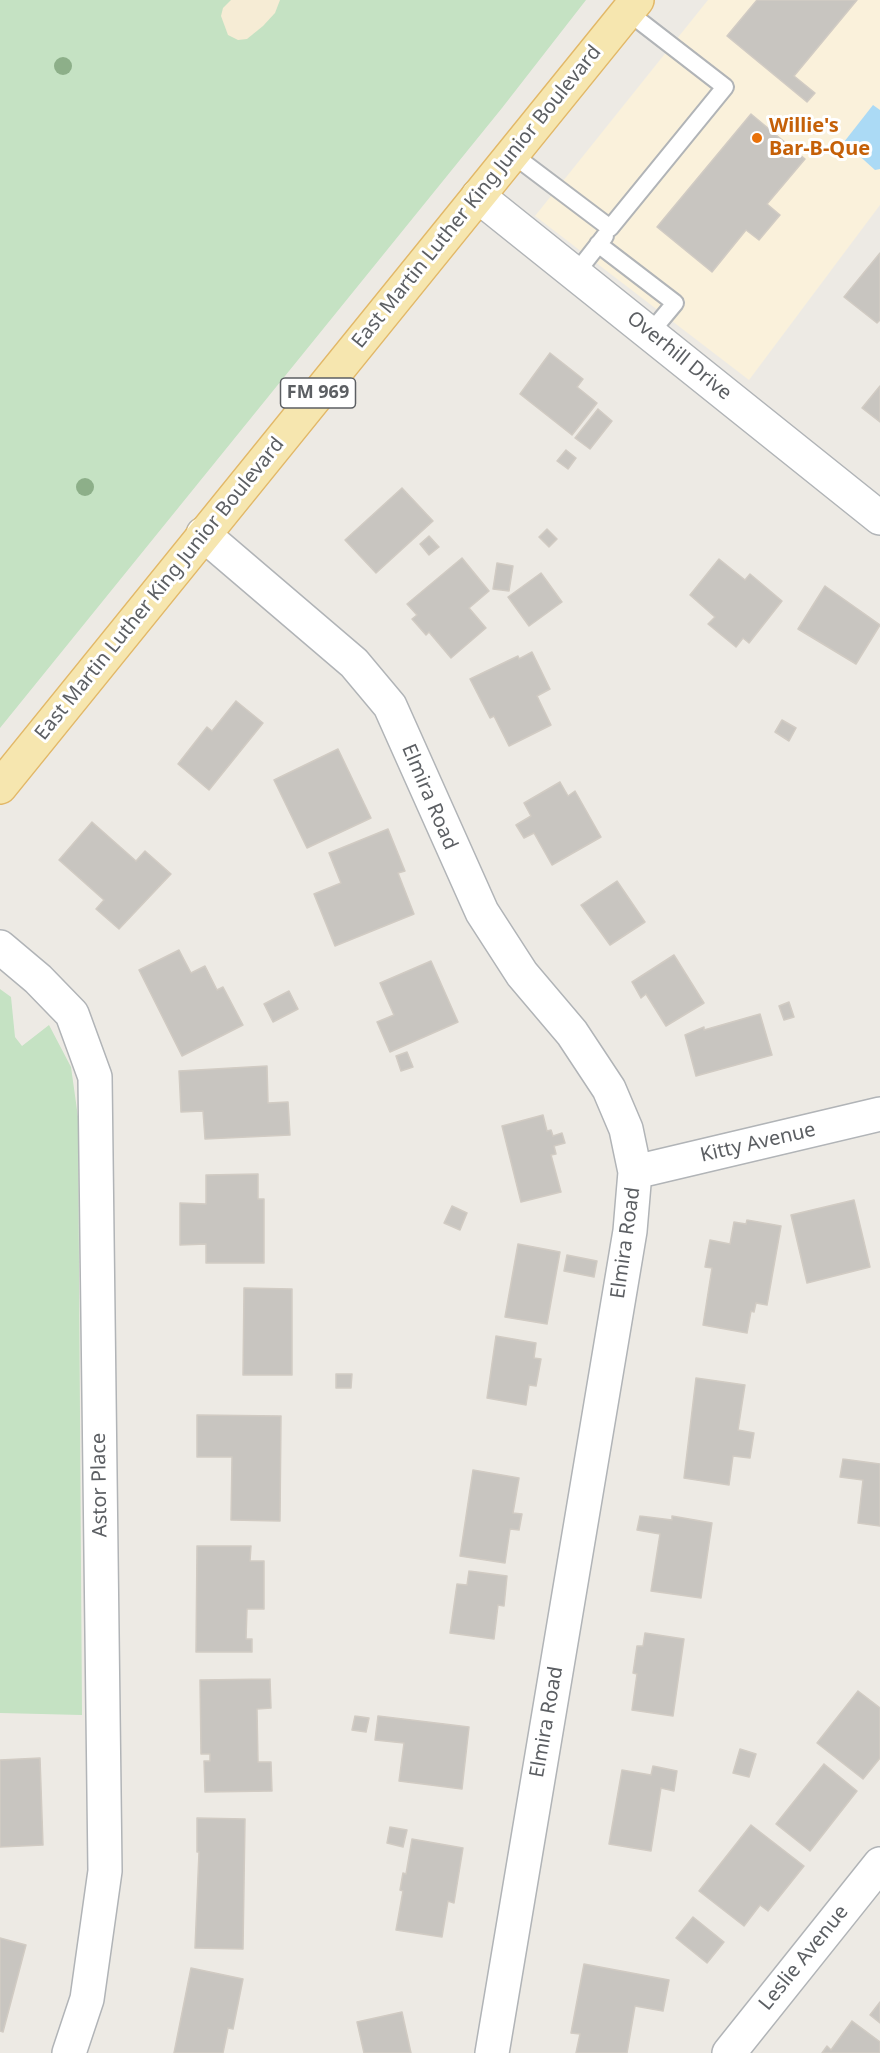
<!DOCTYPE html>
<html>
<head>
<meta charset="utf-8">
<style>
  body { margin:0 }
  canvas { display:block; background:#edeae4 }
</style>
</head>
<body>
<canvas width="880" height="2053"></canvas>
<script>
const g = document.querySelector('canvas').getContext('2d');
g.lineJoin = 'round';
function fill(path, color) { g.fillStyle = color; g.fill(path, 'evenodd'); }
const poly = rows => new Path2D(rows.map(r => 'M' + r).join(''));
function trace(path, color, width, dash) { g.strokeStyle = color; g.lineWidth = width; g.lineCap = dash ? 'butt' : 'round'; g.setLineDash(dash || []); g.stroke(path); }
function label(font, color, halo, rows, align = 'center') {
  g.font = font + ' "Noto Sans",sans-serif'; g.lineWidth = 6; g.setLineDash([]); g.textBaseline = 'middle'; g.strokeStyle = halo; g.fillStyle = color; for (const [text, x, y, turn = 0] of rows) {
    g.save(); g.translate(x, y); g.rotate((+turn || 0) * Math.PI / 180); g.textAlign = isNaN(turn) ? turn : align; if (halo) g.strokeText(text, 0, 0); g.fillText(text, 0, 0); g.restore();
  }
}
fill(poly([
  [708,0,880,0,880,205,749,380,535,216]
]), '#faf1db');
fill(poly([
  [0,0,586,0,502,108,0,728],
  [0,989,11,997,15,1037,22,1046,49,1025,71,1067,78,1117,82,1715,0,1713]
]), '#c5e2c3');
fill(poly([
  [231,0,280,0,275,13,263,26,247,39,238,40,228,35,221,16,223,8]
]), '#f6ecd5');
fill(poly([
  [873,105,880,110,880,169,875,170,844,142]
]), '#abdaf5');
const building = poly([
  [757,0,857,0,794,76,815,93,807,102,727,36,757,0],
  [751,114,805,159,767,204,780,215,759,240,746,230,712,272,657,227,751,114],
  [880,253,880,320,877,323,844,297,880,253],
  [550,353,583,379,577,387,597,403,572,435,520,394,550,353],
  [880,386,880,422,862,408,880,386],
  [598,409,612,421,590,449,575,438,598,409],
  [566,450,576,458,568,469,557,461,566,450],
  [402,488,433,521,376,573,345,540,402,488],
  [547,529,557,539,549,547,539,537,547,529],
  [429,536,439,547,429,555,420,544,429,536],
  [462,558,489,591,469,608,486,628,451,658,429,632,426,635,412,619,417,615,407,604,462,558],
  [719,559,745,580,750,574,782,601,749,643,743,638,736,647,708,624,715,617,690,595,719,559],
  [497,563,513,566,509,591,493,589,497,563],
  [541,573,562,602,529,626,508,597,541,573],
  [825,586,880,625,856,664,798,629,825,586],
  [532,652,550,689,537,696,551,725,509,746,494,716,490,718,470,679,518,656,519,659,532,652],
  [236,701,263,723,209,790,178,764,207,727,212,731,236,701],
  [782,720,796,728,789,741,775,732,782,720],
  [338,749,371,818,307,848,274,780,338,749],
  [560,782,568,796,575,791,601,837,552,865,534,833,524,838,516,825,531,816,524,803,560,782],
  [92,822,136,861,145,851,171,874,119,929,96,909,104,900,59,860,92,822],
  [388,829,405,871,398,873,414,914,335,946,314,894,341,883,329,853,388,829],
  [617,881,645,922,610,945,581,905,617,881],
  [179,950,191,973,205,966,217,990,223,987,243,1025,182,1056,139,970,179,950],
  [674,955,704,1003,666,1026,646,994,641,998,632,982,674,955],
  [431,961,458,1022,390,1052,377,1022,394,1015,380,983,431,961],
  [289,991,298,1009,273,1022,264,1004,289,991],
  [789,1002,794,1017,784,1020,779,1006,789,1002],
  [760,1014,772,1055,696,1076,685,1035,704,1027,704,1030,760,1014],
  [407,1052,413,1067,401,1071,396,1056,407,1052],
  [267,1066,268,1103,288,1102,290,1135,205,1139,203,1111,181,1112,179,1071,267,1066],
  [543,1115,547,1131,551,1130,553,1136,562,1133,565,1143,554,1146,556,1154,551,1155,561,1192,521,1202,502,1126,543,1115],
  [258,1174,258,1199,264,1199,264,1263,206,1263,206,1244,180,1245,180,1203,206,1204,206,1175,258,1174],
  [854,1200,870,1267,807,1283,791,1215,854,1200],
  [452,1206,467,1213,460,1230,444,1223,452,1206],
  [747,1220,781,1226,767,1305,756,1303,754,1312,751,1311,747,1333,703,1325,712,1268,705,1267,710,1240,730,1244,734,1222,746,1224,747,1220],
  [518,1244,560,1252,547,1324,505,1317,518,1244],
  [567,1255,597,1261,594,1277,564,1271,567,1255],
  [244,1288,292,1289,292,1375,243,1375,244,1288],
  [496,1336,536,1343,534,1358,541,1359,536,1386,529,1385,526,1405,487,1398,496,1336],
  [336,1374,352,1374,351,1388,336,1388,336,1374],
  [696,1378,745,1385,738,1430,754,1433,750,1458,733,1456,729,1485,684,1478,696,1378],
  [197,1415,281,1416,280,1521,231,1520,232,1457,197,1457,197,1415],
  [843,1459,880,1464,880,1526,858,1523,863,1480,840,1477,843,1459],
  [473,1470,519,1478,513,1513,522,1514,519,1530,510,1529,505,1563,460,1556,473,1470],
  [640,1516,672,1520,672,1516,712,1523,701,1598,651,1591,660,1534,637,1530,640,1516],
  [197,1546,251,1546,250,1561,264,1561,264,1609,247,1609,246,1639,252,1639,252,1652,196,1652,197,1546],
  [469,1571,507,1576,504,1606,498,1605,494,1639,450,1633,457,1584,467,1585,469,1571],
  [645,1633,684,1639,673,1716,632,1710,637,1674,633,1673,637,1646,643,1646,645,1633],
  [270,1679,271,1708,257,1709,258,1762,271,1762,272,1791,205,1792,204,1761,210,1761,210,1754,201,1754,200,1680,270,1679],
  [858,1691,880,1708,880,1758,863,1779,817,1743,858,1691],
  [355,1716,369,1718,366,1732,352,1730,355,1716],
  [378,1716,469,1727,462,1789,399,1781,404,1743,375,1740,378,1716],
  [740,1749,756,1754,749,1777,733,1773,740,1749],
  [40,1758,43,1845,0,1847,0,1760,40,1758],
  [824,1764,857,1791,810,1851,776,1824,824,1764],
  [653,1766,677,1771,674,1791,661,1788,651,1851,609,1844,622,1770,651,1775,653,1766],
  [197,1818,245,1819,243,1949,195,1948,199,1852,197,1852,197,1818],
  [751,1825,804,1866,768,1911,760,1905,744,1926,699,1891,751,1825],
  [390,1827,407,1830,403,1847,387,1843,390,1827],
  [412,1839,463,1848,454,1903,448,1901,442,1937,396,1930,403,1891,400,1890,403,1873,406,1874,412,1839],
  [693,1917,724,1942,707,1963,676,1938,693,1917],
  [0,1938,26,1945,3,2032,0,2031,0,1938],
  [584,1964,669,1980,663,2011,635,2006,627,2053,576,2053,580,2034,571,2033,584,1964],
  [191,1968,243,1979,233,2029,228,2028,223,2053,174,2053,191,1968],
  [880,2002,880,2023,870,2015,880,2002],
  [402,2012,411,2053,364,2053,357,2022,402,2012],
  [852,2021,880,2042,880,2053,822,2053,827,2046,831,2050,852,2021]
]);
fill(building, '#c8c5c0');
trace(building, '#d1cbc3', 1.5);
const service = poly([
  [512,154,610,228,725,87,628,12],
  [598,244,675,303,650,333],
  [576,273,605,236]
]);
const minor = poly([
  [478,196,880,518],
  [203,534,354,663,390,706,482,912,522,974,572,1033,609,1089,626,1129,635,1172,630,1231,492,2053],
  [0,947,38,979,72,1014,95,1077,105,1871,87,1999,69,2053],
  [635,1172,880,1114],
  [729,2053,880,1864]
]);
const primary = poly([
  [0,787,637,0]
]);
trace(service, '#b1b4b7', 20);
trace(minor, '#b1b4b7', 36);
trace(primary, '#e2b868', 36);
trace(service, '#fff', 16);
trace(minor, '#fff', 33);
trace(primary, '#f6e6af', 33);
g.fillStyle = '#8daf89';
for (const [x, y] of [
  [63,66],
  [85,487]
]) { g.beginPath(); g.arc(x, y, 9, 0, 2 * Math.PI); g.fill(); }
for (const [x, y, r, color] of [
  [757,138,6,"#e8710a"]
]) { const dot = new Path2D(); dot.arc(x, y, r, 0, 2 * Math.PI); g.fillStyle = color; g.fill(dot); trace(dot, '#fff', 2); }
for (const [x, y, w] of [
  [318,393,75]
]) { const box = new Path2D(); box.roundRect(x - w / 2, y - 15, w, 30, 4.5); g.fillStyle = '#fff'; g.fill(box); trace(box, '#5c5f63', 1.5); }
label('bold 18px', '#5c5f63', null, [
  ["FM 969",318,393]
]);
label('bold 20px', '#c56008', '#fff', [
  ["Willie's",769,126],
  ["Bar-B-Que",769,149]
], 'left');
label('20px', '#5c5f63', '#fff', [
  ["East Martin Luther King Junior Boulevard",477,197,-51],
  ["Overhill Drive",679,356,39],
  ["East Martin Luther King Junior Boulevard",160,589,-51],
  ["Elmira Road",429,797,67],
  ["Kitty Avenue",758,1143,-13],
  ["Elmira Road",626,1243,-82],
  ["Astor Place",100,1485,-91],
  ["Elmira Road",547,1722,-80],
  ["Leslie Avenue",804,1958,-51]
]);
</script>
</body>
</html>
